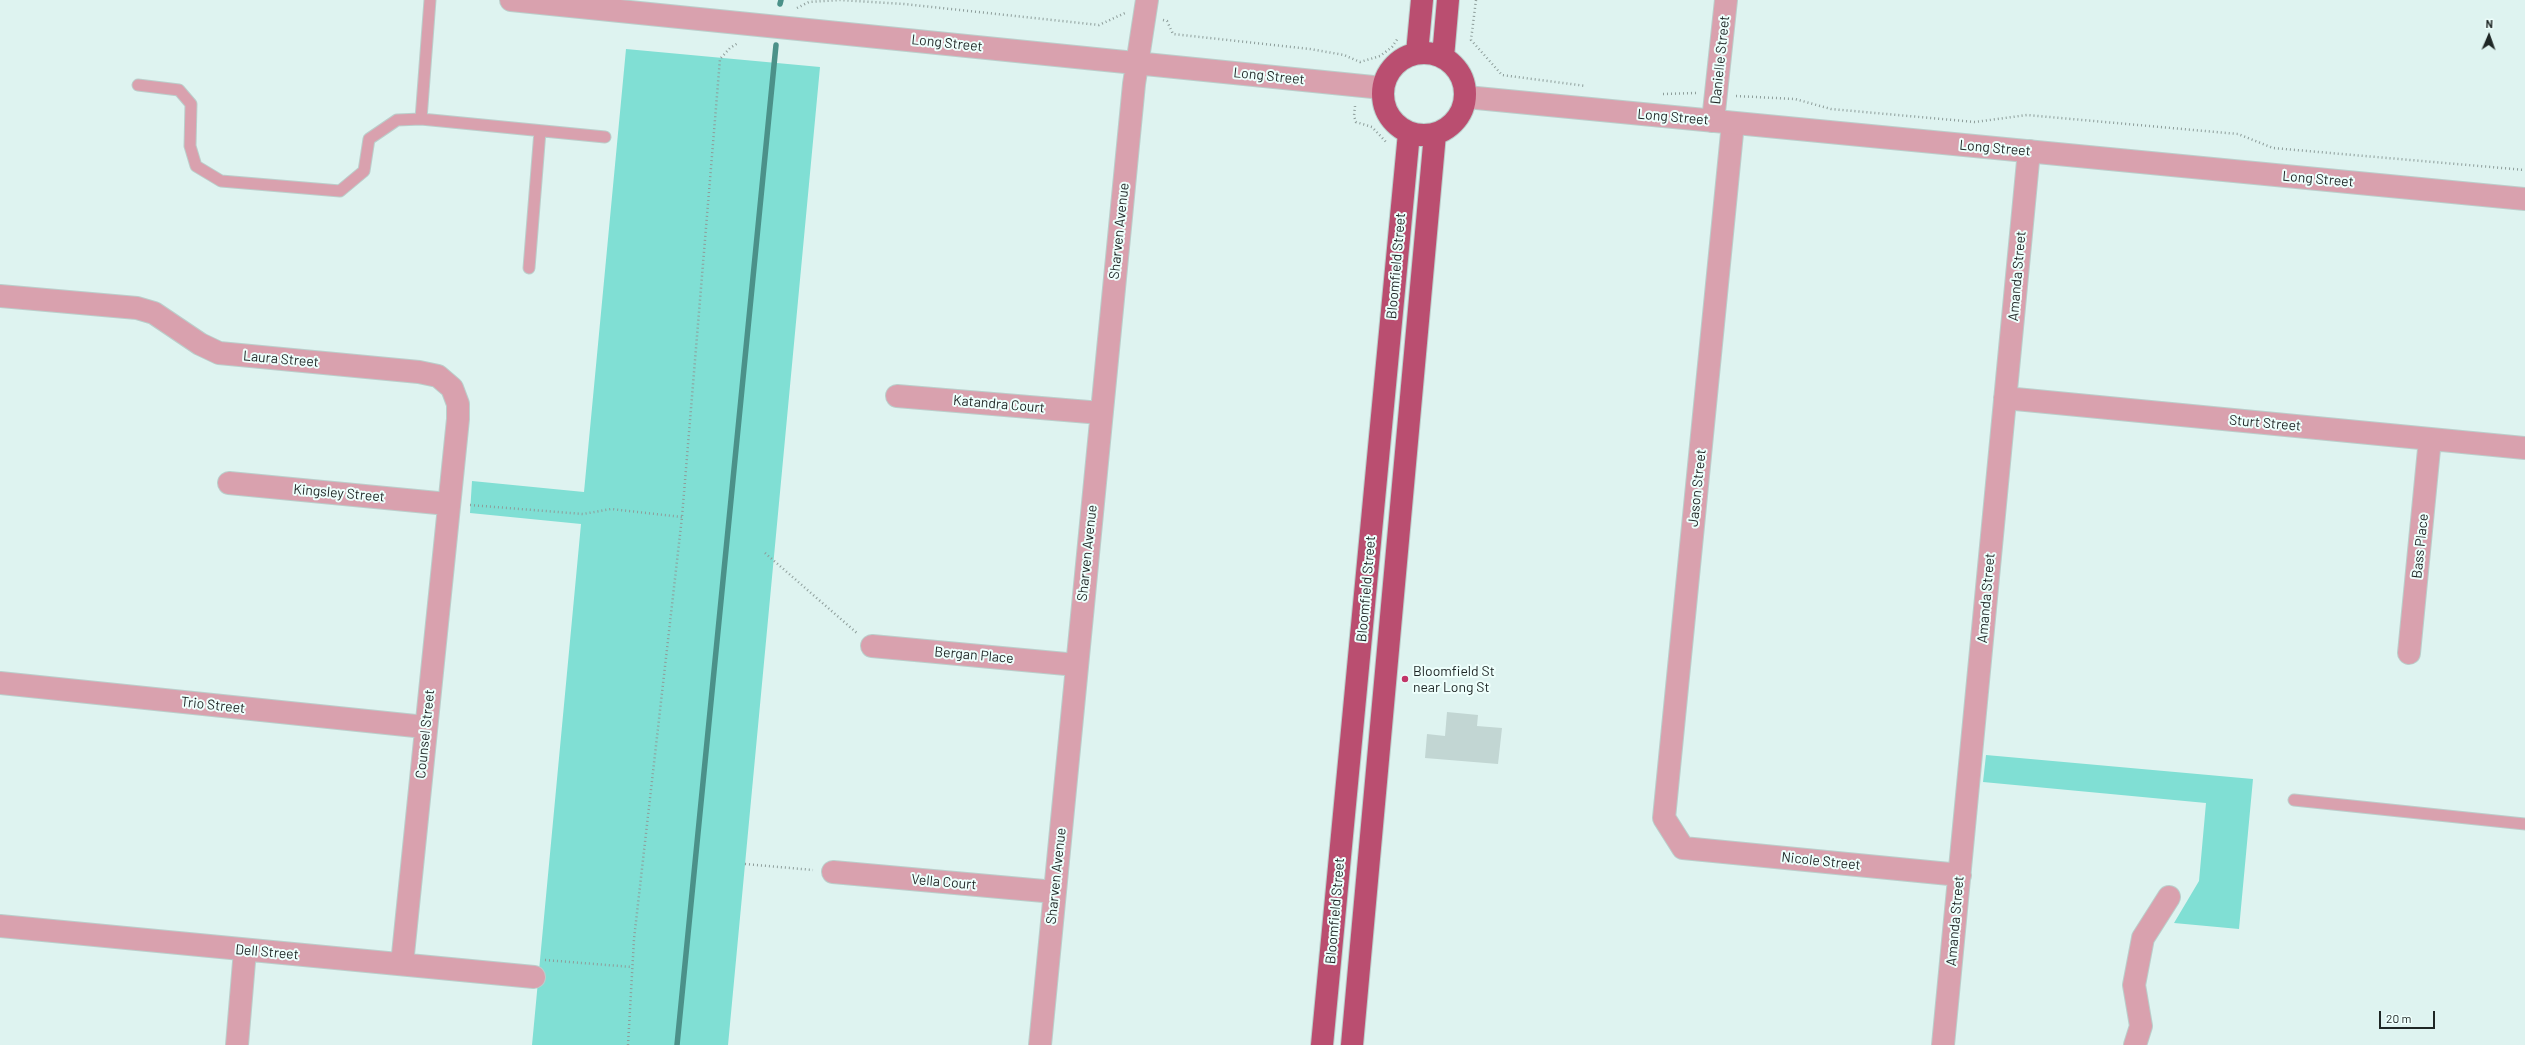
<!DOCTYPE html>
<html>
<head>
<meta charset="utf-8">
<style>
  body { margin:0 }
  #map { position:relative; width:2525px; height:1045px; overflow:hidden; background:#def3f0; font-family:Barlow,sans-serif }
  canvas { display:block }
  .north { position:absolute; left:2469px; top:16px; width:40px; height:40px; -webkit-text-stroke:3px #eefffc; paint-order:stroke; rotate:2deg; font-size:11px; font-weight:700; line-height:16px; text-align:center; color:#1e2625 }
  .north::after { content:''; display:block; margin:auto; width:14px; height:18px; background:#1e2625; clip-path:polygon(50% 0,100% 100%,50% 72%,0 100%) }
  .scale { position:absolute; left:2379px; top:1011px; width:56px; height:18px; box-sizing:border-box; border:2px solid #1e2625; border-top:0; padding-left:5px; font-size:12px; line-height:14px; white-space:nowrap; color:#1e2625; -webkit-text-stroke:3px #eefffc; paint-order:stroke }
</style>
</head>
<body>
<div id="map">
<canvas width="2525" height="1045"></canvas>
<div class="north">N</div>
<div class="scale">20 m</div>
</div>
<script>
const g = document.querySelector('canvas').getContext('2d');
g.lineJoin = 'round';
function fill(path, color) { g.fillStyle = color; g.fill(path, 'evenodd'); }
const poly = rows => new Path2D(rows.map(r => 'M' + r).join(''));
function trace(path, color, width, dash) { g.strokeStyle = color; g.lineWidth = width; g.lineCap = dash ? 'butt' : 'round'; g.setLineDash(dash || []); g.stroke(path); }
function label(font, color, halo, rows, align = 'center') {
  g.font = font + ' Barlow,sans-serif'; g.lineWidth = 4; g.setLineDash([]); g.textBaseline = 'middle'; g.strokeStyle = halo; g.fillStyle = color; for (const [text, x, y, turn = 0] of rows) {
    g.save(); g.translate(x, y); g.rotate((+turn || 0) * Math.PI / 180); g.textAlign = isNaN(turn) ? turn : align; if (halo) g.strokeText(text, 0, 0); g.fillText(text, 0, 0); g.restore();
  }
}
fill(poly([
  [626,49,820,67,728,1045,532,1045,581,524,470,513,472,481,584,492],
  [1986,755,2253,779,2239,929,2174,923,2199,881,2206,803,1983,782]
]), '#80dfd4');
trace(poly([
  [780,4,781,0],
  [677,1045,776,45]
]), '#4b9189', 5.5);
fill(poly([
  [1447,712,1478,715,1477,726,1502,728,1498,764,1425,758,1427,734,1445,736]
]), '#c2d6d3');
const service = poly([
  [138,85,179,90,191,104,190,146,196,166,221,181,340,191,364,171,369,139,397,120,421,119,605,137],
  [421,119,430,0],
  [529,268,540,131],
  [2294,800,2525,824]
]);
const minor = poly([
  [511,0,1383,88],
  [1713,121,1726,0],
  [1733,123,1664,818,1683,848,1960,875],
  [0,296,137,308,154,313,200,344,219,353,419,372,438,376,452,388,458,404,458,419,402,964],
  [897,396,1101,413],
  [2005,398,2525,448],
  [229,483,448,504],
  [872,646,1077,665],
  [2409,653,2430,439],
  [0,683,425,727],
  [833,872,1055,892],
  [0,926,534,977],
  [237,1045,245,950],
  [1040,1045,1134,84,1147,0],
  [1943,1045,2029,151],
  [2135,1045,2141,1026,2134,985,2143,938,2169,897]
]);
const tertiary = poly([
  [1466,97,2525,199]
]);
const trunk = poly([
  '1383 94a41 41 0 1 1 82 0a41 41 0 1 1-82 0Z',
  [1417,53,1422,0],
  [1443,57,1448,0],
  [1322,1045,1409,133],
  [1352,1045,1435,134]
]);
trace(service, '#bbcecb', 13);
trace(minor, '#bbcecb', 24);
trace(tertiary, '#bbcecb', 24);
trace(trunk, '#bbcecb', 24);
trace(poly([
  [1476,0,1471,40,1502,75,1586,86],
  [797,8,809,2,840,0,904,4,1099,25,1125,13],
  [1163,20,1167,21,1173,34,1310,49,1344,55,1360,62,1380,56,1392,47,1398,38],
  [1663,94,1696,93],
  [1736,96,1795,99,1831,109,1975,122,2027,115,2238,134,2273,148,2525,170],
  [1355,106,1354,116,1356,122,1372,127,1387,143],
  [470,505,583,514,611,509,682,517],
  [765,553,858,634],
  [745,864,813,870],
  [545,960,632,967],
  [628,1045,634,939,682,517,720,59,730,48,738,43]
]), '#8d9d9a', 2.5, [1, 3]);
trace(service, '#d9a1ae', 11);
trace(minor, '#d9a1ae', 22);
trace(tertiary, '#d9a1ae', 22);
trace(trunk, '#ba4e70', 22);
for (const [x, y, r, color] of [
  [1405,679,4,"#c13568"]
]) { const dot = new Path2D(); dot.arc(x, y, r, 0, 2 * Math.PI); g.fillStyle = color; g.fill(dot); trace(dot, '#eefffc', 1.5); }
label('14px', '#1e2625', '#eefffc', [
  ["Long Street",947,43,6],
  ["Danielle Street",1720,60,-84],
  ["Long Street",1269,76,6],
  ["Long Street",1673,117,5],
  ["Long Street",1995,148,5],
  ["Long Street",2318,179,5],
  ["Sharven Avenue",1119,231,-84],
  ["Bloomfield Street",1396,266,-85],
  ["Amanda Street",2017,276,-85],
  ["Laura Street",281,359,5],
  ["Katandra Court",999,404,5],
  ["Sturt Street",2265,423,5],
  ["Jason Street",1697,488,-84],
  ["Kingsley Street",339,493,5],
  ["Bass Place",2420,546,-84],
  ["Sharven Avenue",1087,553,-84],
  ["Bloomfield Street",1366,589,-85],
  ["Amanda Street",1986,598,-85],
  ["Bergan Place",974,655,5],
  ["Trio Street",213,705,6],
  ["Counsel Street",425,734,-84],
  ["Nicole Street",1821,861,6],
  ["Sharven Avenue",1056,876,-84],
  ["Vella Court",944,882,5],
  ["Bloomfield Street",1335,911,-85],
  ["Amanda Street",1955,921,-85],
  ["Dell Street",267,952,5]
]);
label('14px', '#1e2625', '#eefffc', [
  ["Bloomfield St",1413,671],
  ["near Long St",1413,687]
], 'left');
</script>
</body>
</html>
